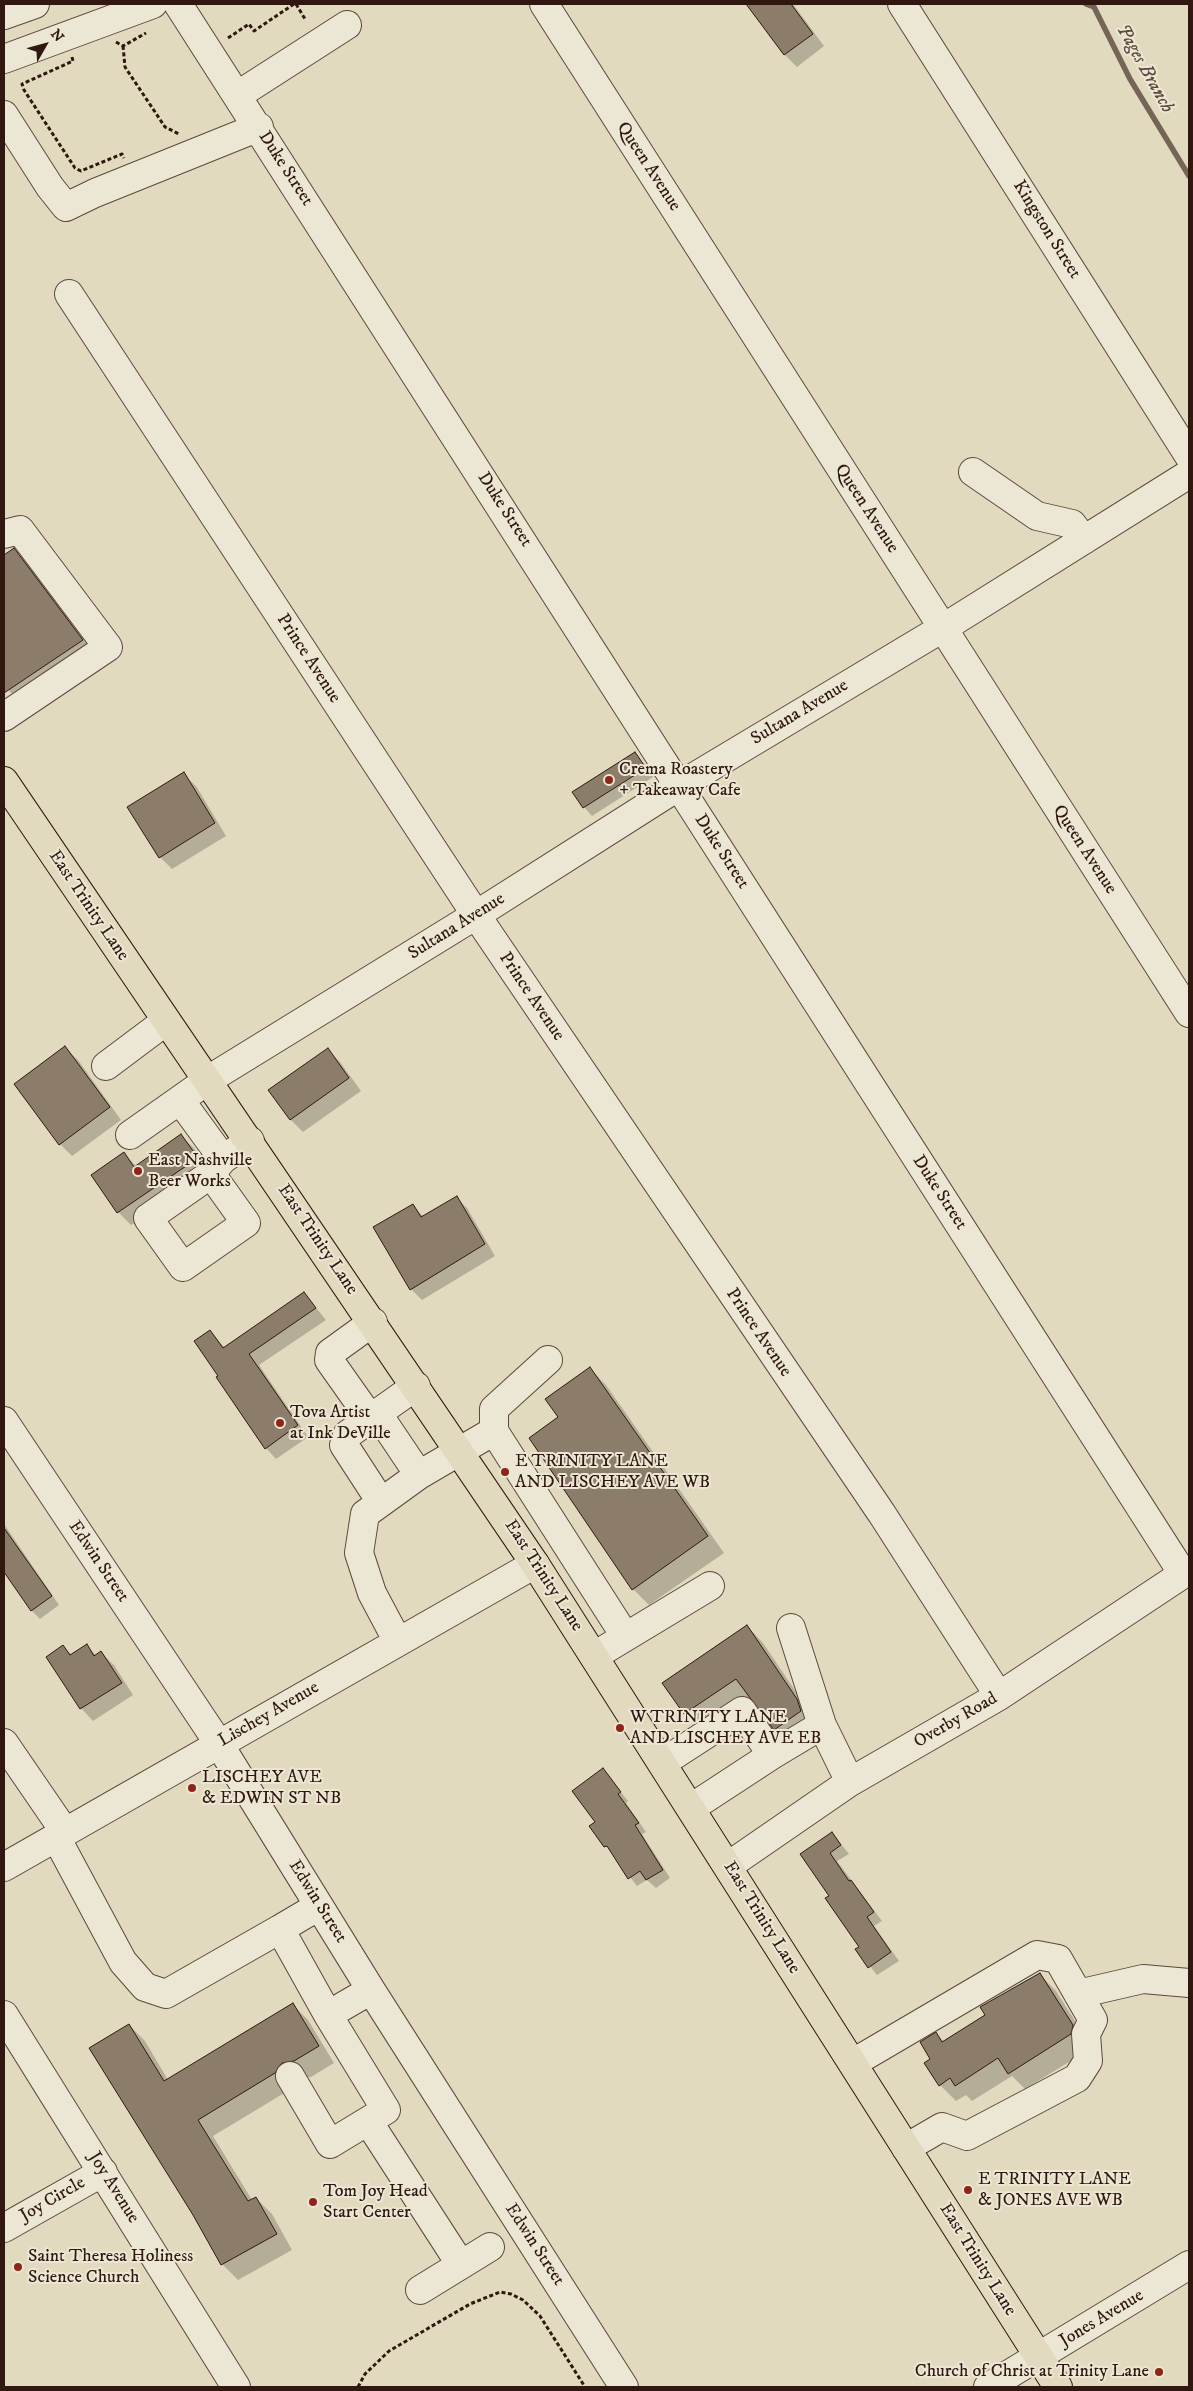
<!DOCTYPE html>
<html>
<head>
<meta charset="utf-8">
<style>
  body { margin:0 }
  #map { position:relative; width:1193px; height:2391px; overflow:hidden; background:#e1dabf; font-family:"IM FELL DW Pica",serif }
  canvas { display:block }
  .frame { position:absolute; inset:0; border:5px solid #301810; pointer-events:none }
  .north { position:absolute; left:20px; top:20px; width:50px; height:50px; -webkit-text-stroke:4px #ece7d5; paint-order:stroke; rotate:52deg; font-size:14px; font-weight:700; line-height:20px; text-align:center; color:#301810 }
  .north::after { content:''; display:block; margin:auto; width:18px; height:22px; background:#301810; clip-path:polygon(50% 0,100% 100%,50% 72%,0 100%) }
</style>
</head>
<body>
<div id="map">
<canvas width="1193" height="2391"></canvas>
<div class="frame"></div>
<div class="north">N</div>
</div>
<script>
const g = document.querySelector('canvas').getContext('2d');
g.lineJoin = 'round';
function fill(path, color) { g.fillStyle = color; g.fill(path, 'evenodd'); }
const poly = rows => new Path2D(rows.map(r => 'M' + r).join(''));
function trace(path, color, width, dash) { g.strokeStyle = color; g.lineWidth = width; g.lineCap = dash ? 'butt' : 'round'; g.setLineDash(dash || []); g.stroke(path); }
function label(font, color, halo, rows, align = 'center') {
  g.font = font + ' "IM FELL DW Pica",serif'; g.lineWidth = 4; g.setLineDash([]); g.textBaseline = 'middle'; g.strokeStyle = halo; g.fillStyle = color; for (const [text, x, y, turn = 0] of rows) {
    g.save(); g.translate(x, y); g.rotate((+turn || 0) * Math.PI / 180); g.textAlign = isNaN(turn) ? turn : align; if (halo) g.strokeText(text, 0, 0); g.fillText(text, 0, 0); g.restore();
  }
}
fill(poly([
  [748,4,793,4,824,46,797,67,784,54],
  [14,550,31,567,99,657,24,707,4,685,4,557],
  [635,753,653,777,592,816,584,807],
  [183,774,196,786,226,836,172,869,160,857],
  [65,1048,78,1060,121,1120,72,1156,60,1144],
  [328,1050,340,1062,361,1091,303,1132,290,1119],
  [181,1136,194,1148,209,1171,131,1225,118,1212,93,1175,124,1154,137,1167],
  [456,1197,467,1208,495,1256,422,1300,411,1289,375,1228,413,1206,424,1217],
  [304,1293,326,1320,259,1365,308,1437,276,1459,266,1448,220,1376,210,1331,225,1348],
  [590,1369,606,1385,724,1553,649,1605,633,1589,559,1418],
  [4,1524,59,1605,40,1619,32,1611,4,1570],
  [747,1626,763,1643,813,1717,791,1745,775,1729,750,1697,701,1730,684,1713],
  [87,1646,97,1656,101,1653,114,1665,133,1695,93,1721,81,1708,48,1657,63,1647,72,1655],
  [603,1770,628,1801,626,1803,646,1832,642,1834,670,1878,656,1888,647,1880,637,1886,591,1826,596,1822],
  [832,1833,849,1854,837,1861,882,1921,874,1926,899,1961,877,1975,857,1950,861,1947,830,1896,801,1854],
  [1040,1975,1056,1991,1089,2043,1087,2051,1025,2089,1012,2076,972,2101,966,2095,956,2101,940,2085,932,2059,936,2034,944,2042,987,2015],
  [292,2004,308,2020,334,2063,311,2077,298,2078,291,2089,213,2136,252,2200,256,2198,272,2214,292,2250,238,2280,222,2264,194,2214,129,2025,145,2041,168,2080]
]), '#0003');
trace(poly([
  [1086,4,1094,7,1130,79,1189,176]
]), '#766556', 5.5);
const building = poly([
  [746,4,791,4,813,34,784,55,746,4],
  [14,548,83,640,4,693,4,555,14,548],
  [635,752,646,768,583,808,572,792,635,752],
  [184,772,215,823,159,858,127,807,184,772],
  [65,1046,110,1107,59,1145,14,1084,65,1046],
  [328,1048,349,1078,290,1120,268,1090,328,1048],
  [181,1134,198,1158,117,1213,91,1175,124,1152,134,1167,181,1134],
  [457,1196,485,1244,410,1290,373,1227,413,1204,421,1217,457,1196],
  [304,1292,316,1308,249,1354,298,1425,265,1449,216,1377,218,1376,194,1341,210,1330,223,1348,304,1292],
  [590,1367,708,1536,632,1590,529,1438,558,1417,545,1399,590,1367],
  [4,1528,52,1596,31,1611,4,1572,4,1528],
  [747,1625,797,1699,801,1711,774,1730,736,1679,684,1714,662,1683,747,1625],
  [87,1644,94,1656,101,1651,122,1683,80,1709,46,1657,63,1645,70,1655,87,1644],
  [603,1768,621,1792,618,1794,639,1823,635,1825,663,1870,646,1880,640,1871,628,1879,607,1846,604,1847,589,1826,595,1822,572,1791,603,1768],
  [832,1832,841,1845,830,1853,849,1881,851,1880,874,1912,867,1917,891,1952,868,1968,855,1949,859,1947,825,1898,829,1896,800,1854,832,1832],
  [1040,1973,1073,2025,1071,2034,1008,2074,998,2058,955,2086,950,2078,939,2086,924,2063,930,2059,920,2042,936,2032,942,2042,985,2015,980,2007,1040,1973],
  [293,2003,319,2046,294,2061,282,2063,275,2073,198,2120,248,2201,256,2197,277,2234,221,2265,193,2215,89,2048,129,2024,164,2081,293,2003]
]);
fill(building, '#8c7d6b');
trace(building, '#301810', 1);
const minor = poly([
  [178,4,1183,1574,999,1696,850,1782,728,1866],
  [544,4,1189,1013],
  [902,4,1189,456],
  [4,15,35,4],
  [4,59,153,4],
  [238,95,347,25],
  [4,115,50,187,66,207,95,193,259,127],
  [69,294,476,915,882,1514,999,1696],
  [973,472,1037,516,1072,524,1084,540],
  [4,534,20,530,108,647,4,717],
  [106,1066,166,1021],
  [180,1100,223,1159],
  [130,1135,208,1080,476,915,679,786,956,620,1189,474],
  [211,1174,246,1223,183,1267,148,1218,211,1174,223,1159,250,1141],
  [373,1322,330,1353,329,1360,365,1411,378,1414,419,1475,365,1514,359,1553,372,1593,398,1642],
  [548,1360,494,1409,494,1431,625,1636],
  [4,1421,219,1744,371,1990,624,2387],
  [419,1475,494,1431],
  [381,1502,344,1445,347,1435,416,1386],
  [791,1628,822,1725,850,1782],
  [594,1656,710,1586],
  [4,1743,65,1832],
  [772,1755,822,1725],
  [662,1763,742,1711,772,1755,691,1808],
  [56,1837,123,1962,145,1987,166,1994,280,1929],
  [4,1867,535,1564],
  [319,1906,280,1929,328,2015,371,1990],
  [1078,1994,1143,1979,1189,1983],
  [4,2015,236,2387],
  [853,2063,1037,1955,1058,1959,1093,2020,1086,2034,1088,2061,1077,2078,967,2136,942,2127,906,2148],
  [290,2076,330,2144,386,2110,328,2015],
  [368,2121,461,2265],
  [4,2228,103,2172],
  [420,2290,490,2247],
  [988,2387,1189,2265]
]);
const major = poly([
  [4,781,535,1564,1058,2387]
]);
trace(minor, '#5c483c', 30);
trace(major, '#301810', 30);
trace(poly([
  [296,4,305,19],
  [228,38,249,24,254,31,294,4],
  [116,42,123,46,146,33],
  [123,46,125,67,165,127,179,134],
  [72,57,73,61,22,84,24,90,75,168,81,171,122,154,124,158],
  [358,2387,365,2374,389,2351,470,2304,500,2292,511,2294,523,2300,540,2316,585,2387]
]), '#301810', 3, [4, 2.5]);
trace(minor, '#ece7d5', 28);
trace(major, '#e1dabf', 28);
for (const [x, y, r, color] of [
  [609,780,5,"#8f2418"],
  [138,1171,5,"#8f2418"],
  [280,1423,5,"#8f2418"],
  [505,1472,5,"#8f2418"],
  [620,1728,5,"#8f2418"],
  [192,1788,5,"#8f2418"],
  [968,2190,5,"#8f2418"],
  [313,2202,5,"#8f2418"],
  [18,2267,5,"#8f2418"],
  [1159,2372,5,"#8f2418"]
]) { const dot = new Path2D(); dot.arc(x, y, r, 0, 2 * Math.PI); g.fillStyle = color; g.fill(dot); trace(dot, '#ece7d5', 2); }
label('18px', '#301810', '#ece7d5', [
  ["Queen Avenue",648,167,57],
  ["Duke Street",285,169,57],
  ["Kingston Street",1046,230,58],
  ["Queen Avenue",866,509,57],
  ["Duke Street",504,510,57],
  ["Prince Avenue",308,659,57],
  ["Sultana Avenue",800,713,-31],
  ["Queen Avenue",1084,850,57],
  ["Duke Street",721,852,57],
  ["East Trinity Lane",88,906,56],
  ["Sultana Avenue",457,927,-32],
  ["Prince Avenue",531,997,56],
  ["Duke Street",939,1193,57],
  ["East Trinity Lane",317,1240,56],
  ["Prince Avenue",758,1333,56],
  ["Edwin Street",98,1562,56],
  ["East Trinity Lane",543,1576,57],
  ["Lischey Avenue",269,1715,-30],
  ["Overby Road",956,1721,-30],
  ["Edwin Street",317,1902,58],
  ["East Trinity Lane",761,1918,58],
  ["Joy Avenue",113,2188,58],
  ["Joy Circle",53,2200,-30],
  ["Edwin Street",534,2245,57],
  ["East Trinity Lane",977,2260,58],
  ["Jones Avenue",1102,2319,-31]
]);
label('18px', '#301810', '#ece7d5', [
  ["Crema Roastery",619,770],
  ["+ Takeaway Cafe",619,791],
  ["East Nashville",148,1161],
  ["Beer Works",148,1182],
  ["Tova Artist",290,1413],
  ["at Ink DeVille",290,1434],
  ["E TRINITY LANE",515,1462],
  ["AND LISCHEY AVE WB",515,1483],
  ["W TRINITY LANE",630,1718],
  ["AND LISCHEY AVE EB",630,1739],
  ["LISCHEY AVE",202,1778],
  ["& EDWIN ST NB",202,1799],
  ["E TRINITY LANE",978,2180],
  ["& JONES AVE WB",978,2201],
  ["Tom Joy Head",323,2192],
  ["Start Center",323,2213],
  ["Saint Theresa Holiness",28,2257],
  ["Science Church",28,2278],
  ["Church of Christ at Trinity Lane",1149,2372,"right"]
], 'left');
label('italic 19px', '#5f4b3e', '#ece7d5', [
  ["Pages Branch",1144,69,61]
]);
</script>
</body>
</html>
